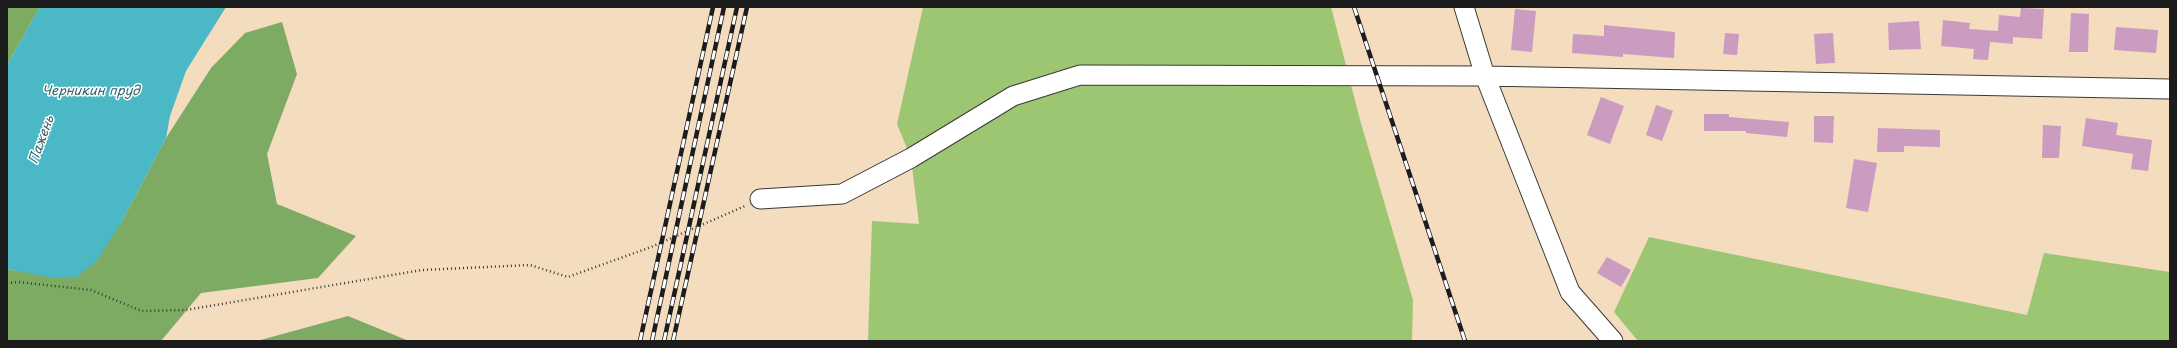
<!DOCTYPE html>
<html>
<head>
<meta charset="utf-8">
<style>
  body { margin:0 }
  #map { position:relative; width:2177px; height:348px; overflow:hidden; background:#f4dcbe; font-family:"Playpen Sans",sans-serif }
  canvas { display:block }
  .frame { position:absolute; inset:0; border:8px solid #1c1c1c; pointer-events:none }
</style>
</head>
<body>
<div id="map">
<canvas width="2177" height="348"></canvas>
<div class="frame"></div>
</div>
<script>
const g = document.querySelector('canvas').getContext('2d');
g.lineJoin = 'round';
function fill(path, color) { g.fillStyle = color; g.fill(path, 'evenodd'); }
const poly = rows => new Path2D(rows.map(r => 'M' + r).join(''));
function trace(path, color, width, dash) { g.strokeStyle = color; g.lineWidth = width; g.lineCap = dash ? 'butt' : 'round'; g.setLineDash(dash || []); g.stroke(path); }
function label(font, color, halo, rows, align = 'center') {
  g.font = font + ' "Playpen Sans",sans-serif'; g.lineWidth = 3; g.setLineDash([]); g.textBaseline = 'middle'; g.strokeStyle = halo; g.fillStyle = color; for (const [text, x, y, turn = 0] of rows) {
    g.save(); g.translate(x, y); g.rotate((+turn || 0) * Math.PI / 180); g.textAlign = isNaN(turn) ? turn : align; if (halo) g.strokeText(text, 0, 0); g.fillText(text, 0, 0); g.restore();
  }
}
fill(poly([
  [923,7,1331,7,1360,120,1413,300,1412,341,868,341,872,221,919,224,911,158,897,124],
  [1649,237,2027,315,2044,253,2170,272,2170,341,1638,341,1614,312]
]), '#9cc672');
fill(poly([
  [7,7,40,7,7,65],
  [282,22,297,74,267,154,277,204,356,236,318,278,201,293,161,341,7,341,7,269,17,271,121,223,166,138,211,68,245,33],
  [348,316,409,341,257,341]
]), '#7dab64');
fill(poly([
  [40,7,226,7,186,71,170,116,166,138,121,223,96,262,76,277,49,277,7,269,7,65]
]), '#4bb8c6');
fill(poly([
  [2021,8,2044,9,2042,39,2013,37,2013,44,1990,42,1988,60,1973,59,1974,49,1941,46,1943,20,1970,23,1969,29,1998,31,1999,15,2020,17],
  [1515,9,1536,11,1532,52,1511,50],
  [2071,13,2089,14,2088,52,2069,52],
  [1919,21,1921,49,1889,50,1888,23],
  [1604,25,1675,32,1674,58,1623,54,1623,57,1572,53,1573,34,1604,36],
  [2116,27,2158,30,2156,53,2114,50],
  [1725,33,1739,34,1737,55,1723,54],
  [1833,33,1835,63,1816,64,1814,34],
  [1601,97,1624,106,1610,144,1587,135],
  [1656,105,1673,111,1662,141,1646,135],
  [1704,114,1729,114,1729,117,1789,122,1787,137,1746,133,1746,131,1704,131],
  [1814,116,1834,116,1833,143,1814,142],
  [2086,118,2118,123,2116,135,2152,140,2148,171,2131,169,2133,154,2082,146],
  [2043,125,2061,126,2059,158,2042,158],
  [1878,128,1940,130,1940,147,1904,146,1904,152,1877,152],
  [1854,159,1877,163,1868,212,1846,208],
  [1607,257,1631,270,1621,287,1597,273]
]), '#cb9bc0');
const minor = poly([
  [1464,7,1485,76,1570,292,1613,341],
  [760,199,842,194,911,158,1013,96,1080,75,1485,76,2170,89]
]);
trace(minor, '#3c3934', 21);
trace(poly([
  [7,283,18,282,91,290,142,311,186,310,422,270,530,265,568,277,651,247,745,206]
]), '#3c3934', 2.5, [1, 3]);
trace(minor, '#fff', 19);
const rail = poly([
  [1354,7,1465,341],
  [640,341,713,7],
  [652,341,724,7],
  [664,341,737,7],
  [673,341,747,7]
]);
trace(rail, '#1c1c1c', 4.5);
trace(rail, '#fff', 3, [9]);
label('italic 13px', '#316268', '#fff', [
  ["Черникин пруд",91,91],
  ["Пажень",42,140,-70]
]);
</script>
</body>
</html>
